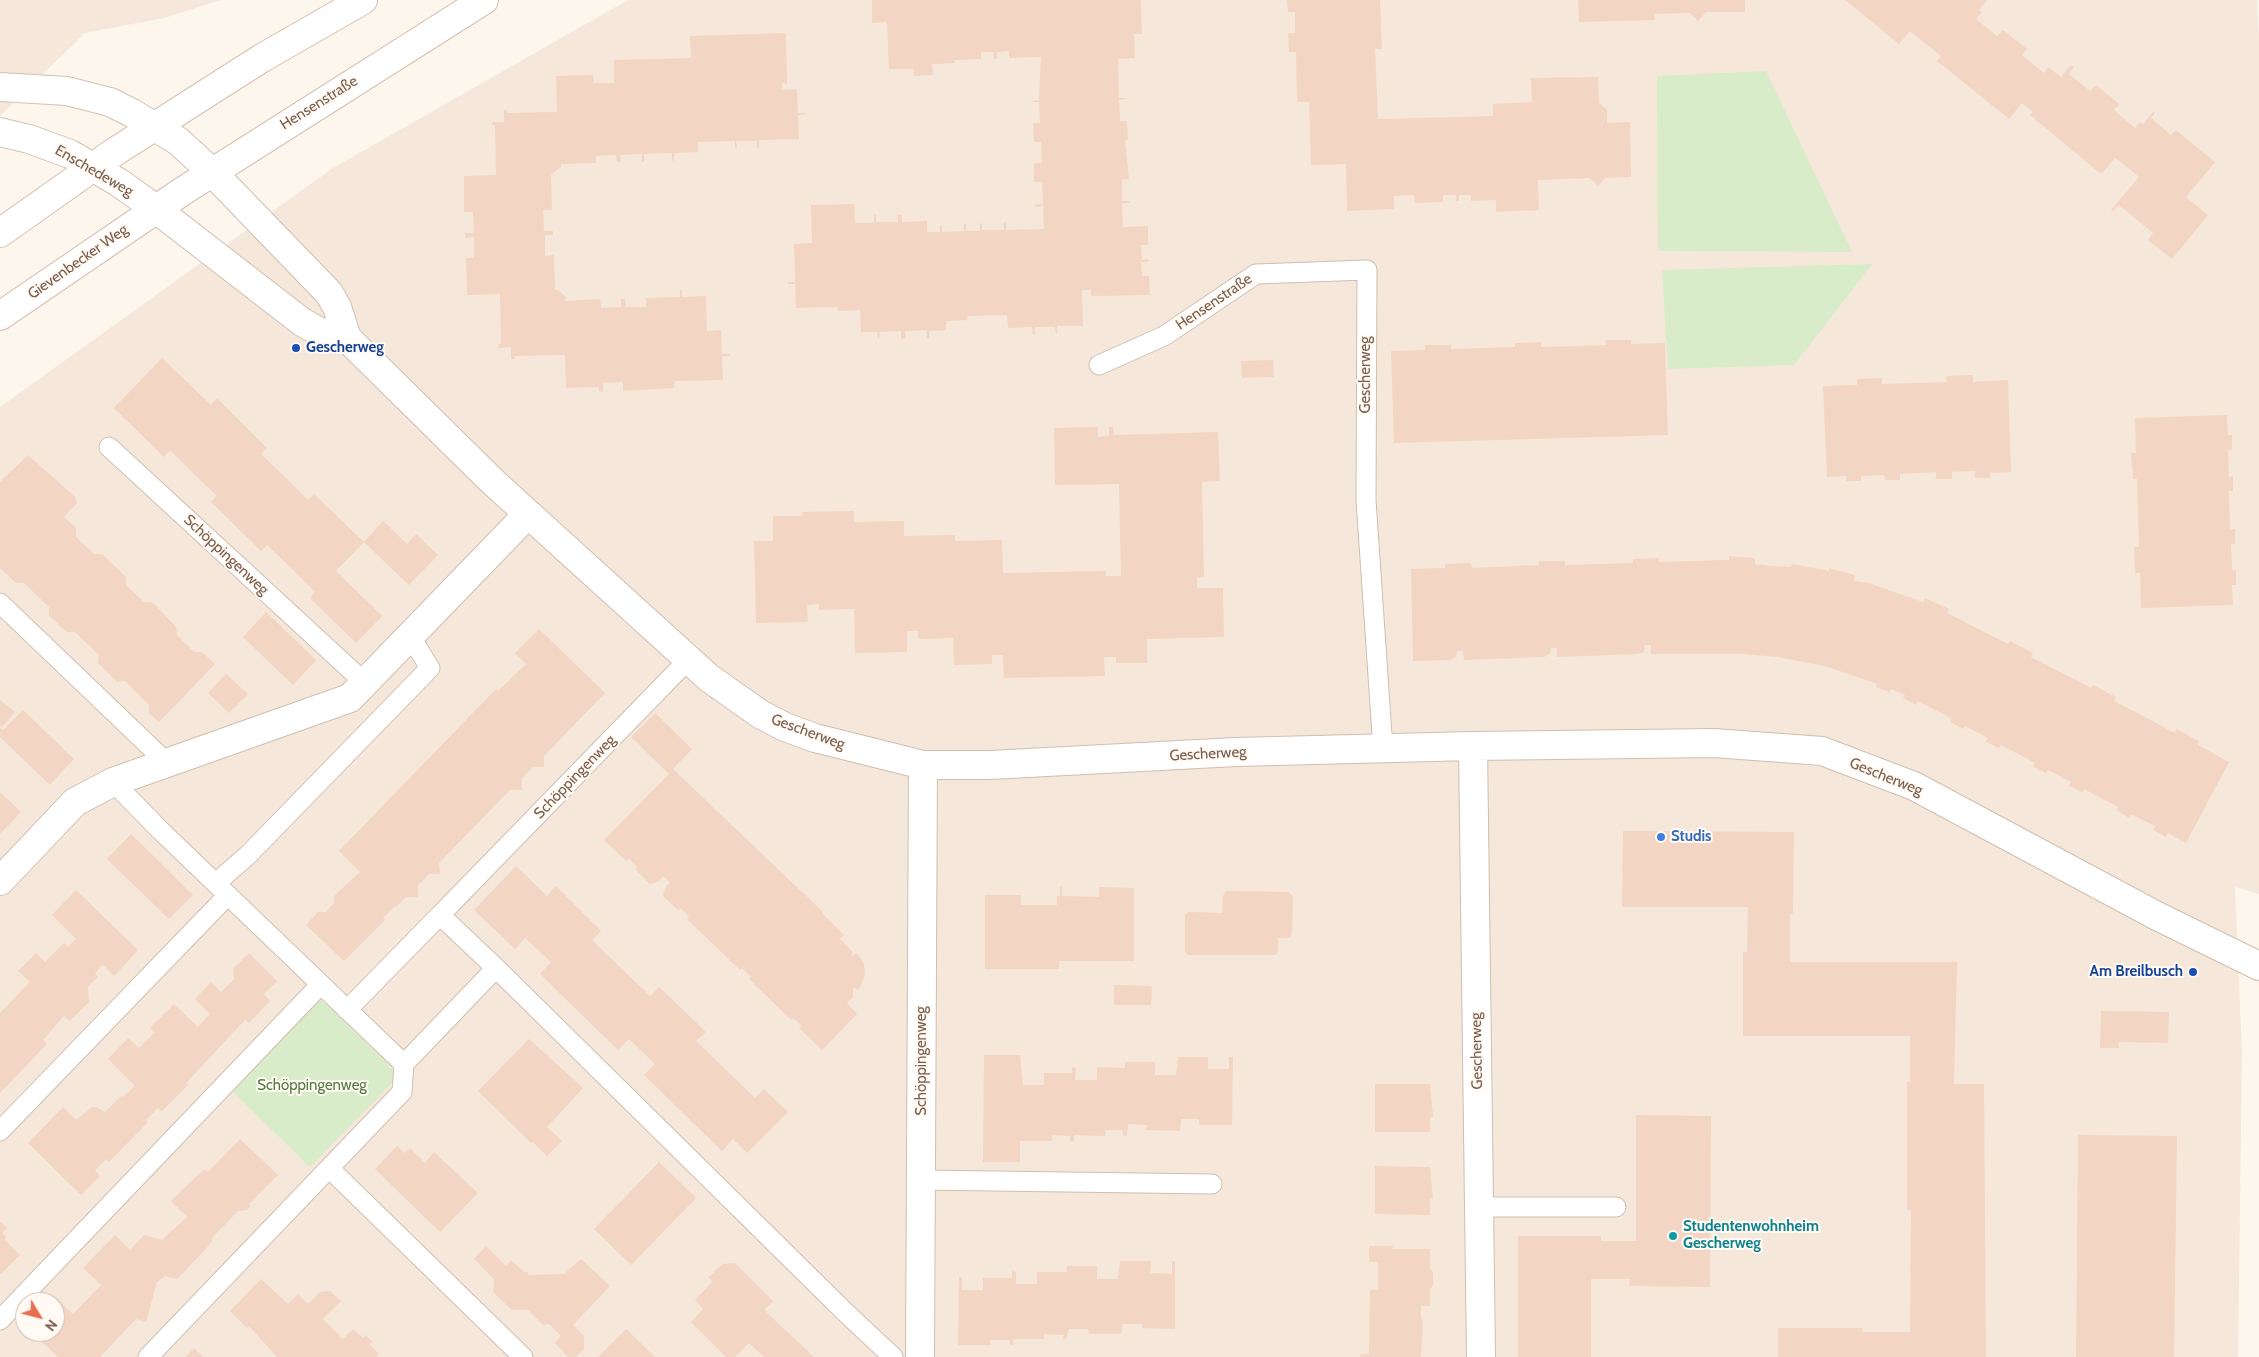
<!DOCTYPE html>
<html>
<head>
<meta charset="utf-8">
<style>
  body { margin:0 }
  #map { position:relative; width:2259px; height:1357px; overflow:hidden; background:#fdf6ec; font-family:Cabin,sans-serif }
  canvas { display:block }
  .north { position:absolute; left:15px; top:1292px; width:50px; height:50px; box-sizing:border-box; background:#fffaf3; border:1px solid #cabbb1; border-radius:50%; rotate:127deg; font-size:14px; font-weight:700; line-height:20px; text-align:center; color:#7a5c4d }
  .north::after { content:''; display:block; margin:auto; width:18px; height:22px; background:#e76f51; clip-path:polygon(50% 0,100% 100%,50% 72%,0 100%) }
</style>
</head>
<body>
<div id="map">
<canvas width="2259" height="1357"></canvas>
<div class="north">N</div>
</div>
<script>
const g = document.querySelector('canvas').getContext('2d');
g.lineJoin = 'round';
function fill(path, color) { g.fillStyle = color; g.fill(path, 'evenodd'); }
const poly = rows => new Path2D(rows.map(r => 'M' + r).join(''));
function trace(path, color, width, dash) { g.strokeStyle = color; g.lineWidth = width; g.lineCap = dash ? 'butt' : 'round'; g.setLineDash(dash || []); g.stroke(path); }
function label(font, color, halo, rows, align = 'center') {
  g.font = font + ' Cabin,sans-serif'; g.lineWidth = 4; g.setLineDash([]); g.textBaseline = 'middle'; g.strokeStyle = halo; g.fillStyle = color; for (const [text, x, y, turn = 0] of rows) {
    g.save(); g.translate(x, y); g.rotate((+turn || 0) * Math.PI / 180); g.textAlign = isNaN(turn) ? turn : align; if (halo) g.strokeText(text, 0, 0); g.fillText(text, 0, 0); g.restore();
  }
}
fill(poly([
  [0,0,221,0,164,18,85,33,0,116],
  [628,0,2257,0,2259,39,2259,894,2235,887,2242,1052,2238,1357,0,1357,0,407,333,168],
  [25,1302,55,1302,55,1332,25,1332]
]), '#f5e8da');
fill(poly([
  [1766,71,1852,252,1658,251,1657,76],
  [1872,264,1794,365,1668,369,1662,270],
  [320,998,393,1069,393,1082,310,1167,231,1090]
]), '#d8ecc9');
fill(poly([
  [872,0,1141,0,1142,34,1134,34,1135,58,1118,59,1119,98,1126,98,1127,99,1119,100,1120,121,1127,121,1128,140,1125,140,1129,179,1122,180,1122,201,1130,201,1130,203,1122,203,1123,227,1148,226,1148,245,1141,245,1142,260,1148,259,1149,262,1141,262,1142,276,1149,276,1150,295,1091,296,1091,290,1082,290,1083,326,1057,326,1057,334,1056,334,1055,327,1035,327,1035,335,1033,334,1032,327,1008,328,1007,315,967,316,968,320,946,321,946,330,929,331,929,338,927,338,927,330,905,331,906,338,901,339,901,331,880,332,879,339,878,339,877,332,861,332,860,310,838,311,837,307,796,308,795,284,788,284,788,282,795,282,794,244,812,243,811,205,854,204,855,223,874,223,874,215,876,215,876,222,898,222,897,214,902,215,902,222,927,221,927,232,940,232,940,225,942,225,942,232,964,231,964,224,966,224,966,231,980,231,980,224,982,223,982,230,1004,230,1004,223,1006,223,1006,230,1044,229,1043,206,1036,207,1035,205,1043,204,1042,182,1034,182,1034,163,1042,163,1041,142,1034,142,1033,123,1040,123,1039,102,1033,102,1032,101,1039,100,1041,57,1009,58,1009,51,997,52,997,59,994,59,993,52,981,52,981,59,955,60,955,63,932,64,933,75,914,76,914,69,889,69,887,22,872,23],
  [1287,0,1380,0,1382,49,1375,49,1378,119,1493,116,1493,104,1532,102,1531,78,1598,77,1599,103,1607,110,1607,123,1630,122,1631,177,1605,178,1598,186,1590,178,1538,180,1539,210,1496,212,1496,200,1471,201,1471,195,1459,195,1459,201,1456,201,1456,195,1443,195,1443,202,1415,203,1414,195,1394,196,1394,209,1347,211,1346,164,1311,165,1309,102,1297,102,1296,52,1289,52,1288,33,1295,33,1295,12,1288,12],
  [1578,0,1745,0,1745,12,1706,12,1698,21,1690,13,1654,14,1655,20,1579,22],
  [1845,0,1987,0,1979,10,1982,12,1976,19,1997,36,2003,30,2027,49,2022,55,2044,73,2048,67,2061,77,2071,65,2074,67,2069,74,2090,91,2096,85,2119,104,2114,110,2135,128,2140,122,2143,124,2154,111,2155,113,2151,118,2171,135,2176,130,2215,162,2186,197,2208,215,2172,259,2148,240,2153,233,2119,205,2113,211,2111,210,2139,177,2122,163,2115,158,2101,174,2030,115,2033,112,2022,103,2009,119,1937,61,1941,56,1910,31,1899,44],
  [786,33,787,84,782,83,782,90,797,89,798,113,805,113,805,115,798,115,799,139,759,140,759,148,757,148,757,141,736,141,737,148,735,149,735,141,698,142,698,152,674,153,674,160,672,161,672,153,644,154,644,161,642,162,642,154,620,155,621,162,617,162,616,155,596,156,596,163,561,164,561,167,551,175,552,210,543,210,544,231,553,231,553,235,545,235,545,256,554,255,555,290,558,290,566,297,565,301,600,299,601,308,621,307,621,299,625,299,626,307,646,307,646,298,680,297,680,289,682,290,682,297,706,296,707,331,721,330,722,354,730,354,730,356,722,356,723,380,675,381,674,388,623,391,623,382,603,383,603,392,599,391,599,387,566,388,565,355,515,356,515,359,511,359,511,347,498,348,499,344,501,344,500,294,467,295,466,258,474,258,474,237,465,238,465,233,474,233,473,212,464,212,464,176,496,175,495,125,492,125,492,122,504,122,504,110,507,110,507,113,557,112,556,76,593,75,594,83,614,83,614,60,691,58,690,36],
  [1605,340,1631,340,1631,344,1665,343,1668,435,1394,443,1391,351,1425,350,1425,345,1451,345,1451,349,1515,347,1515,343,1541,342,1541,347,1606,345],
  [162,358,211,405,217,398,267,448,261,454,285,477,308,500,314,494,364,542,383,521,407,544,416,534,438,555,409,585,364,542,336,571,382,616,356,643,310,598,315,592,291,568,267,545,261,551,211,502,217,496,193,473,170,450,164,457,114,408],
  [1273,360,1274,377,1242,378,1241,361],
  [1973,375,1973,382,2008,380,2011,472,1990,473,1990,478,1975,478,1975,471,1952,472,1952,479,1936,479,1936,472,1900,474,1900,480,1885,480,1884,475,1861,476,1861,481,1846,481,1846,476,1827,477,1823,386,1857,385,1857,379,1882,378,1882,384,1947,382,1946,376],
  [2227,415,2228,435,2232,435,2232,450,2228,450,2229,477,2233,476,2233,491,2229,491,2230,529,2235,529,2235,544,2231,544,2232,570,2236,570,2236,585,2232,585,2233,605,2141,608,2140,573,2135,573,2134,547,2139,547,2137,479,2133,479,2131,453,2136,453,2135,418],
  [1098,427,1098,437,1109,436,1109,427,1113,427,1114,435,1218,432,1220,481,1202,482,1204,577,1197,578,1197,588,1223,588,1224,637,1147,639,1147,663,1116,663,1116,657,1104,657,1105,676,1004,678,1003,655,992,655,992,664,954,665,953,638,918,639,918,631,907,631,907,652,855,653,854,609,819,610,819,604,807,605,808,622,756,623,754,541,773,541,773,516,803,516,802,512,854,511,854,522,904,521,904,536,955,535,955,541,1002,540,1003,573,1106,571,1106,576,1121,576,1119,484,1055,485,1054,428],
  [28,455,75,497,77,503,64,517,76,528,76,537,94,554,102,554,126,577,126,585,144,602,152,602,164,614,176,627,177,635,194,652,202,652,215,664,159,722,149,713,149,705,125,681,117,682,98,663,99,655,75,632,66,632,49,615,49,607,24,583,16,583,0,568,0,482],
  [1729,556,1755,558,1755,564,1771,566,1791,567,1792,564,1829,571,1829,568,1855,575,1854,581,1869,583,1923,602,1925,598,1949,609,1947,613,2008,644,2010,641,2033,653,2031,657,2091,688,2093,685,2116,697,2114,701,2143,716,2175,733,2176,729,2199,741,2198,745,2229,762,2186,843,2168,833,2166,837,2153,830,2155,826,2131,814,2129,818,2116,810,2118,807,2084,789,2082,792,2069,786,2071,782,2048,770,2046,773,2033,767,2035,763,2001,745,1999,748,1986,742,1988,738,1965,726,1963,729,1950,722,1952,719,1918,701,1916,705,1903,698,1905,695,1891,689,1889,692,1876,687,1877,684,1825,666,1778,657,1742,654,1651,654,1651,645,1645,645,1644,652,1638,654,1557,657,1557,648,1551,648,1550,654,1544,657,1464,660,1463,650,1457,651,1456,657,1450,660,1413,661,1411,569,1445,568,1445,564,1471,563,1472,568,1539,565,1539,561,1565,561,1565,565,1633,563,1633,559,1659,558,1659,562,1729,560],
  [266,612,316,660,293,685,243,637],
  [539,629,605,693,544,756,544,767,533,767,522,778,522,790,510,790,439,863,440,874,429,874,418,885,418,897,406,897,396,907,395,906,383,918,385,920,344,961,306,925,318,912,326,912,334,903,334,896,360,872,339,851,496,689,498,691,526,664,515,653],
  [226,674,248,694,229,713,208,693],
  [0,700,15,712,2,727,0,726],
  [23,710,74,759,50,785,0,737,0,728,3,730],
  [655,713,692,749,673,769,823,912,822,913,844,935,840,939,852,951,852,956,857,953,864,964,865,974,862,983,858,990,853,987,853,997,847,1003,857,1014,822,1050,799,1028,802,1026,793,1018,791,1020,749,979,751,977,742,968,740,970,687,919,689,916,680,908,678,910,663,896,665,888,670,882,663,876,658,882,650,884,635,869,638,867,629,859,626,861,604,840,669,774,631,737],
  [0,792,21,812,0,834],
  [1623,831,1794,832,1793,913,1790,914,1790,962,1957,962,1954,1084,1984,1084,1986,1357,1778,1357,1778,1328,1863,1328,1862,1332,1910,1332,1911,1210,1907,1210,1907,1082,1910,1082,1910,1036,1743,1036,1743,952,1747,952,1748,907,1622,907],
  [131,834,193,895,169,919,107,859],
  [516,866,547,896,556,886,601,931,592,940,650,996,659,987,706,1032,696,1041,755,1098,764,1089,788,1112,747,1153,733,1139,722,1151,644,1075,655,1064,629,1039,618,1050,540,974,551,962,525,938,515,949,474,910],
  [1060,887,1062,887,1062,896,1099,897,1099,887,1134,888,1134,961,1059,961,1059,969,985,969,985,895,1021,895,1021,905,1057,905,1057,896,1060,896],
  [76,890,138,950,114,976,103,965,95,973,98,977,88,986,89,1002,70,1021,64,1016,43,1040,47,1044,0,1093,0,1013,30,982,18,971,36,953,45,962,64,943,68,947,76,939,52,915],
  [1226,891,1289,892,1293,897,1292,934,1289,938,1278,938,1278,952,1275,955,1187,955,1185,951,1185,915,1188,912,1222,913,1223,896],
  [249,953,277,981,264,994,270,1001,249,1023,245,1020,186,1083,188,1085,162,1111,158,1108,146,1120,148,1122,109,1162,106,1159,95,1170,100,1176,81,1195,28,1143,63,1107,76,1120,92,1107,97,1107,105,1112,121,1096,123,1097,135,1086,108,1059,128,1038,139,1048,155,1032,150,1028,174,1004,198,1027,210,1014,195,999,211,982,221,992,234,979,233,969],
  [1114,985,1152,986,1151,1005,1114,1005],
  [2101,1011,2169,1012,2168,1043,2119,1042,2119,1048,2100,1048],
  [529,1039,583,1088,547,1127,562,1141,547,1156,533,1142,531,1143,478,1091],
  [984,1055,1020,1055,1023,1085,1044,1085,1044,1073,1072,1073,1072,1067,1076,1068,1075,1080,1097,1080,1097,1067,1125,1068,1125,1062,1155,1062,1155,1075,1176,1075,1178,1057,1208,1057,1208,1069,1229,1069,1229,1057,1233,1057,1232,1125,1199,1125,1199,1119,1181,1119,1180,1131,1146,1130,1147,1125,1128,1124,1127,1136,1123,1136,1123,1130,1105,1130,1105,1136,1074,1135,1074,1141,1070,1141,1070,1136,1052,1135,1052,1141,1020,1141,1020,1162,983,1162],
  [1375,1084,1430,1084,1433,1117,1430,1117,1430,1132,1375,1132],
  [1636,1115,1711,1116,1710,1287,1629,1286,1630,1279,1591,1279,1591,1357,1518,1357,1518,1236,1601,1236,1601,1241,1636,1241],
  [2078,1135,2177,1136,2174,1357,2076,1357],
  [240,1139,278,1175,249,1204,251,1206,247,1210,238,1211,211,1239,212,1241,205,1250,177,1279,165,1276,157,1282,146,1322,136,1319,100,1357,58,1357,32,1332,55,1332,55,1302,50,1302,55,1297,73,1314,101,1285,83,1268,115,1235,130,1250,144,1235,162,1240,187,1217,171,1201,204,1169,208,1172],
  [397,1146,404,1153,410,1148,425,1163,434,1152,478,1193,440,1232,375,1169],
  [659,1162,696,1198,631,1265,594,1229],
  [1375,1166,1430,1167,1433,1199,1430,1199,1430,1215,1375,1214],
  [0,1221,7,1228,2,1233,6,1237,5,1240,20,1255,0,1275],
  [486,1246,506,1266,511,1260,524,1272,528,1272,528,1275,564,1274,581,1259,610,1286,573,1325,584,1336,584,1349,576,1357,568,1357,555,1343,561,1336,549,1324,543,1325,528,1310,512,1310,493,1292,494,1279,474,1259],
  [1369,1246,1393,1246,1392,1249,1430,1249,1430,1269,1433,1272,1433,1286,1430,1289,1430,1306,1421,1306,1421,1318,1423,1321,1421,1357,1360,1357,1361,1354,1369,1354,1370,1290,1378,1289,1378,1262,1369,1262],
  [1120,1261,1151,1261,1150,1273,1172,1274,1172,1261,1175,1261,1175,1329,1142,1328,1142,1324,1123,1324,1121,1334,1089,1334,1088,1329,1069,1329,1066,1340,1063,1339,1064,1335,1044,1334,1044,1339,1014,1339,1013,1345,1010,1345,1010,1340,990,1340,991,1345,958,1345,959,1277,962,1277,962,1290,983,1290,983,1278,1012,1278,1012,1271,1016,1272,1016,1284,1037,1284,1037,1272,1067,1272,1067,1266,1097,1266,1097,1279,1118,1279],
  [735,1263,773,1301,764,1310,814,1357,764,1357,749,1343,735,1357,726,1357,691,1322,703,1309,695,1300,713,1281,708,1278,722,1264],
  [261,1279,288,1304,298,1294,308,1304,320,1292,330,1291,341,1301,323,1319,343,1339,353,1329,363,1338,366,1335,372,1342,369,1344,379,1354,376,1357,277,1357,249,1326,247,1328,230,1311],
  [626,1329,655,1357,598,1357],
  [194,1348,203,1357,186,1357]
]), '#f3d5c3');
const lane = poly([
  [1099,365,1164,336,1256,274,1367,270,1366,500,1383,749],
  [109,447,365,683],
  [0,603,166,762],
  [113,782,161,831,404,1064,496,968,440,915,347,1010],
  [216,883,248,855,430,668,410,636],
  [440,915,688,660],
  [496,968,846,1313,893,1357],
  [0,1131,228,895],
  [330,1169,523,1357],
  [921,1180,1212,1184],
  [1479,1207,1616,1207],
  [0,1320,321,984],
  [148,1357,402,1092,404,1064]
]);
const street = poly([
  [212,172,329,293,337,307,347,338],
  [156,209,302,322,318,331,347,338,492,481,709,678,760,714,785,727,815,738,923,765,990,765,1236,752,1473,746,1714,743,1822,751,1914,786,2157,916,2259,966],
  [1473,746,1481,1357],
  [0,881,75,802,113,782,350,698,528,514],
  [920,1357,923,765]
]);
const secondary = poly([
  [0,87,67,91,110,102,132,113,178,141,212,172],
  [0,132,29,139,70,154,118,182,156,209],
  [0,233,113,153,262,58,363,0],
  [0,316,183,191,484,0]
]);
trace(lane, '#d1beb0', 21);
trace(street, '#d1beb0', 30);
trace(secondary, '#d6c0b0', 30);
trace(lane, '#fff', 19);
trace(street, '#fff', 28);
trace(secondary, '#fff', 28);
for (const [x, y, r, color] of [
  [296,348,5,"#1a4fb4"],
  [1661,837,5,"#3f7fe0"],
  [2193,972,5,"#1a4fb4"],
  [1673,1236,5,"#0f9aa8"]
]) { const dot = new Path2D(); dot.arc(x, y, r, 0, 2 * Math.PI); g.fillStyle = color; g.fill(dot); trace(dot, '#fffaf3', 2); }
label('15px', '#7a5c4d', '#fffaf3', [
  ["Hensenstraße",319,103,-32],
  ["Enschedeweg",94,171,30],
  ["Gievenbecker Weg",78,262,-35],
  ["Hensenstraße",1214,302,-34],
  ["Gescherweg",1366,375,-90],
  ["Schöppingenweg",226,555,43],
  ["Gescherweg",808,732,20],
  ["Gescherweg",1208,754,-3],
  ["Schöppingenweg",575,777,-46],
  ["Gescherweg",1886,777,22],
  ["Gescherweg",1477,1051,-91],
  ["Schöppingenweg",922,1061,-90]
]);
label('bold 15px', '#164399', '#fffaf3', [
  ["Gescherweg",306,348],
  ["Am Breilbusch",2183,972,"right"]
], 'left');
label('bold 15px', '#366cbe', '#fffaf3', [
  ["Studis",1671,837]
], 'left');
label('15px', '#537a41', '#fffaf3', [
  ["Schöppingenweg",312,1086]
]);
label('bold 15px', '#0d838f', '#fffaf3', [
  ["Studentenwohnheim",1683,1227],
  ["Gescherweg",1683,1244]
], 'left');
</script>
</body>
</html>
